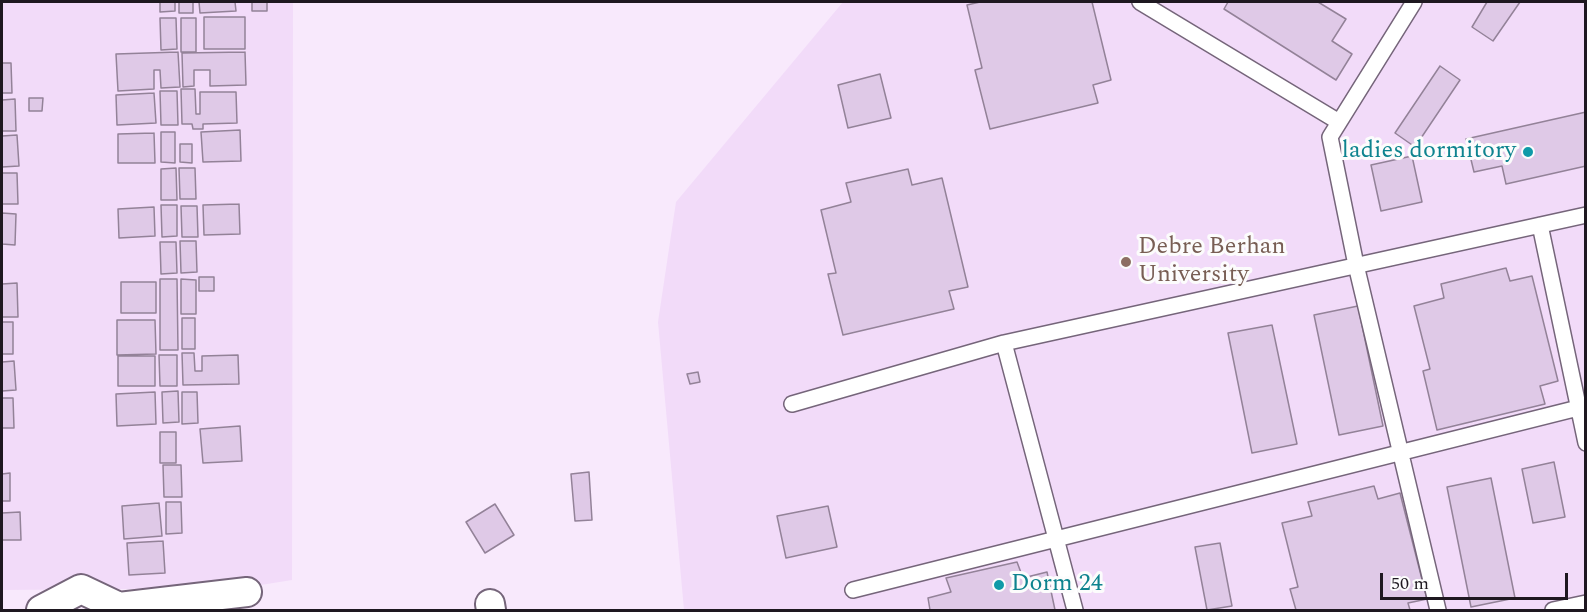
<!DOCTYPE html>
<html>
<head>
<meta charset="utf-8">
<style>
  body { margin:0 }
  #map { position:relative; width:1587px; height:612px; overflow:hidden; background:#f8e9fc; font-family:Spectral,serif }
  canvas { display:block }
  .frame { position:absolute; inset:0; border:3px solid #1e1820; pointer-events:none }
  .scale { position:absolute; left:1380px; top:573px; width:188px; height:27px; box-sizing:border-box; border:3px solid #1e1820; border-top:0; padding-left:8px; font-size:18px; line-height:21px; white-space:nowrap; color:#1e1820; -webkit-text-stroke:4px #fcfcfc; paint-order:stroke }
</style>
</head>
<body>
<div id="map">
<canvas width="1587" height="612"></canvas>
<div class="frame"></div>
<div class="scale">50 m</div>
</div>
<script>
const g = document.querySelector('canvas').getContext('2d');
g.lineJoin = 'round';
function fill(path, color) { g.fillStyle = color; g.fill(path, 'evenodd'); }
const poly = rows => new Path2D(rows.map(r => 'M' + r).join(''));
function trace(path, color, width, dash) { g.strokeStyle = color; g.lineWidth = width; g.lineCap = dash ? 'butt' : 'round'; g.setLineDash(dash || []); g.stroke(path); }
function label(font, color, halo, rows, align = 'center') {
  g.font = font + ' Spectral,serif'; g.lineWidth = 6; g.setLineDash([]); g.textBaseline = 'middle'; g.strokeStyle = halo; g.fillStyle = color; for (const [text, x, y, turn = 0] of rows) {
    g.save(); g.translate(x, y); g.rotate((+turn || 0) * Math.PI / 180); g.textAlign = isNaN(turn) ? turn : align; if (halo) g.strokeText(text, 0, 0); g.fillText(text, 0, 0); g.restore();
  }
}
fill(poly([
  [2,2,293,2,292,580,242,588,2,590],
  [843,2,1585,2,1585,610,684,610,658,322,676,202]
]), '#f2dbf9');
const building = poly([
  [160,2,175,2,175,11,160,12,160,2],
  [179,2,193,2,193,13,179,13,179,2],
  [199,2,235,2,236,11,200,13,199,2],
  [252,2,267,2,267,11,252,11,252,2],
  [980,2,1092,2,1111,80,1093,85,1098,103,990,129,975,70,982,68,967,5,980,2],
  [1228,2,1318,2,1346,19,1332,41,1352,54,1336,80,1224,9,1228,2],
  [1487,2,1520,2,1493,41,1472,27,1487,2],
  [204,17,245,17,245,49,204,49,204,17],
  [160,18,176,18,177,49,161,50,160,18],
  [181,18,196,18,196,52,181,52,181,18],
  [178,52,180,87,161,88,160,70,154,70,154,89,118,91,116,54,178,52],
  [245,52,246,85,210,86,210,70,194,70,194,86,183,87,182,53,245,52],
  [2,63,11,63,12,93,2,93,2,63],
  [1440,66,1460,80,1415,147,1395,133,1440,66],
  [880,74,891,118,848,128,838,85,880,74],
  [181,89,195,89,196,114,200,114,200,92,236,92,237,123,203,124,203,129,193,129,192,124,182,124,181,89],
  [160,91,177,91,178,125,161,125,160,91],
  [154,93,156,123,117,125,116,95,154,93],
  [29,98,43,98,42,111,29,111,29,98],
  [15,99,16,131,2,131,2,100,15,99],
  [1586,112,1586,166,1506,184,1502,166,1474,172,1466,139,1586,112],
  [240,130,241,161,203,162,201,132,240,130],
  [161,132,175,132,175,163,161,162,161,132],
  [154,133,155,163,118,163,118,134,154,133],
  [17,135,19,166,2,167,2,136,17,135],
  [180,144,192,144,192,163,180,162,180,144],
  [1412,156,1422,202,1381,211,1371,165,1412,156],
  [176,168,177,200,161,200,161,169,176,168],
  [179,168,195,168,196,199,180,199,179,168],
  [908,169,912,185,942,178,968,287,949,291,954,309,843,335,828,274,836,273,821,210,851,202,846,183,908,169],
  [2,173,17,173,18,204,2,204,2,173],
  [239,204,240,234,204,235,203,205,239,204],
  [161,205,177,205,177,236,162,237,161,205],
  [181,206,197,206,198,237,182,237,181,206],
  [154,207,155,236,119,238,118,209,154,207],
  [2,213,16,214,15,245,2,244,2,213],
  [180,241,196,241,197,272,181,273,180,241],
  [160,242,176,242,177,273,161,274,160,242],
  [1506,268,1510,281,1532,276,1558,381,1540,386,1545,404,1437,430,1423,371,1430,369,1414,306,1444,298,1441,284,1506,268],
  [199,277,214,277,214,291,199,291,199,277],
  [160,279,177,279,178,350,160,350,160,279],
  [181,279,196,280,196,314,181,314,181,279],
  [121,282,156,282,156,313,121,313,121,282],
  [17,283,18,317,2,317,2,284,17,283],
  [1358,306,1383,426,1339,435,1314,315,1358,306],
  [182,318,195,318,195,349,182,349,182,318],
  [117,320,155,320,156,354,117,355,117,320],
  [2,322,13,322,13,354,2,354,2,322],
  [1272,325,1297,444,1252,453,1228,333,1272,325],
  [182,353,194,353,195,371,202,371,202,356,238,355,239,384,183,385,182,353],
  [159,355,177,355,177,386,160,386,159,355],
  [118,356,155,356,155,386,118,386,118,356],
  [14,361,16,390,2,391,2,362,14,361],
  [698,372,700,382,690,384,687,374,698,372],
  [178,391,179,422,163,423,162,392,178,391],
  [155,392,156,424,117,426,116,394,155,392],
  [182,392,197,392,198,423,182,424,182,392],
  [2,398,13,398,14,428,2,428,2,398],
  [240,426,242,461,203,463,200,429,240,426],
  [160,432,176,432,176,463,160,463,160,432],
  [1554,462,1565,517,1533,523,1522,469,1554,462],
  [163,465,181,465,182,497,164,497,163,465],
  [589,472,592,520,575,521,571,474,589,472],
  [10,473,10,501,2,501,2,474,10,473],
  [1491,478,1515,598,1471,607,1447,487,1491,478],
  [1374,486,1378,499,1400,493,1427,599,1408,603,1410,610,1296,610,1290,589,1298,587,1282,523,1312,516,1308,502,1374,486],
  [166,502,181,502,182,533,166,534,166,502],
  [159,503,162,536,124,539,122,506,159,503],
  [495,504,514,535,485,553,466,522,495,504],
  [828,506,837,547,786,558,777,516,828,506],
  [20,512,21,540,2,540,2,513,20,512],
  [163,541,165,573,129,575,127,543,163,541],
  [1220,543,1232,606,1207,610,1195,547,1220,543],
  [1017,562,1023,578,1047,572,1055,610,930,610,928,598,951,592,946,578,1017,562]
]);
fill(building, '#dfc9e7');
trace(building, '#938298', 1.5);
const lane = poly([
  [1140,2,1339,122],
  [1414,2,1330,137,1356,265,1438,610],
  [1540,225,1586,443],
  [792,404,1004,343],
  [853,590,1586,406],
  [1075,610,1004,343,1586,215],
  [1553,610,1586,603]
]);
const street = poly([
  [490,604,491,610],
  [41,610,81,589,119,607,247,592]
]);
trace(lane, '#75657a', 18);
trace(street, '#75657a', 32);
trace(lane, '#fff', 15);
trace(street, '#fff', 28);
for (const [x, y, r, color] of [
  [1528,152,6,"#0f9aa8"],
  [1126,262,6,"#8d6e63"],
  [999,585,6,"#0f9aa8"]
]) { const dot = new Path2D(); dot.arc(x, y, r, 0, 2 * Math.PI); g.fillStyle = color; g.fill(dot); trace(dot, '#fcfcfc', 2); }
label('24px', '#0d838f', '#fcfcfc', [
  ["ladies dormitory",1516,152],
  ["Dorm 24",1011,585,"left"]
], 'right');
label('24px', '#785e54', '#fcfcfc', [
  ["Debre Berhan",1138,248],
  ["University",1138,276]
], 'left');
</script>
</body>
</html>
